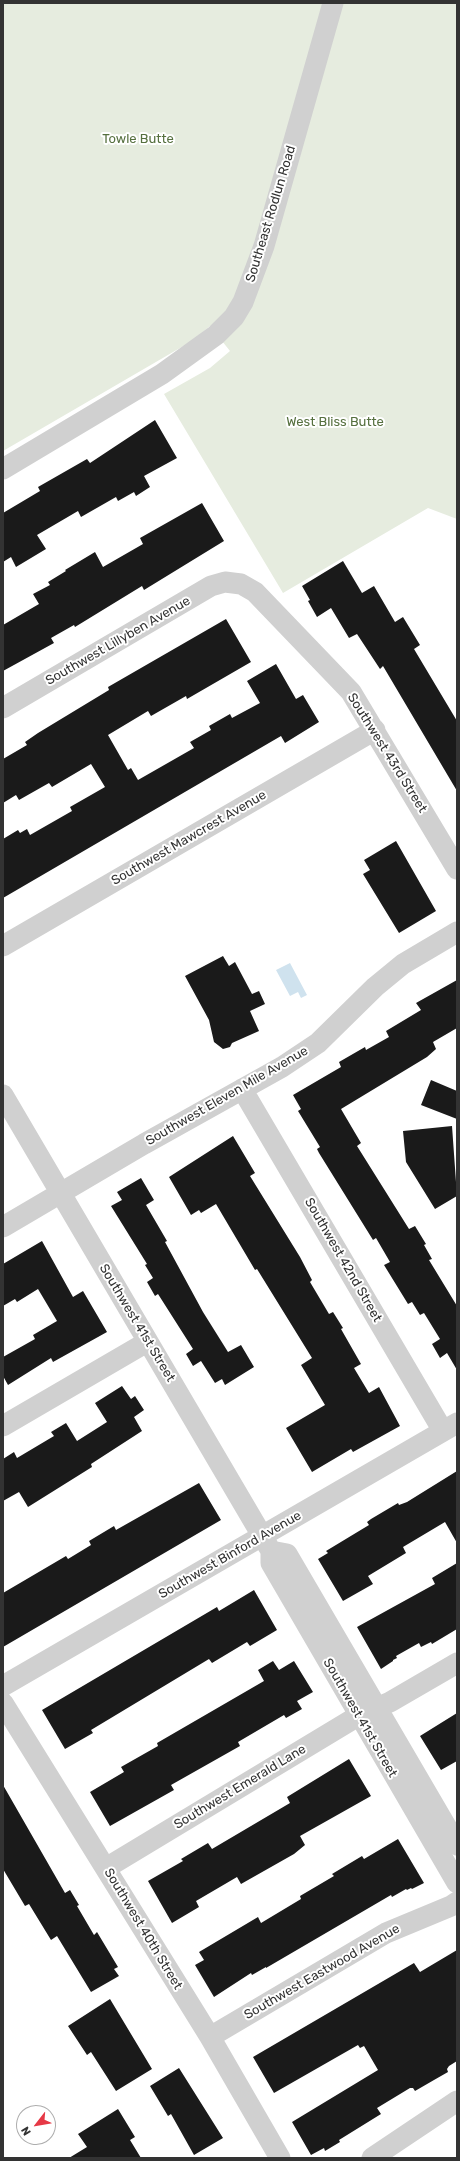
<!DOCTYPE html>
<html>
<head>
<meta charset="utf-8">
<style>
  body { margin:0 }
  #map { position:relative; width:460px; height:2161px; overflow:hidden; background:#fff; font-family:Rubik,sans-serif }
  canvas { display:block }
  .frame { position:absolute; inset:0; border:4px solid #333; pointer-events:none }
  .north { position:absolute; left:16px; top:2105px; width:40px; height:40px; box-sizing:border-box; background:#fff; border:1px solid #adadad; border-radius:50%; rotate:239deg; font-size:11px; font-weight:700; line-height:16px; text-align:center; color:#333 }
  .north::after { content:''; display:block; margin:auto; width:14px; height:18px; background:#e63946; clip-path:polygon(50% 0,100% 100%,50% 72%,0 100%) }
</style>
</head>
<body>
<div id="map">
<canvas width="460" height="2161"></canvas>
<div class="frame"></div>
<div class="north">N</div>
</div>
<script>
const g = document.querySelector('canvas').getContext('2d');
g.lineJoin = 'round';
function fill(path, color) { g.fillStyle = color; g.fill(path, 'evenodd'); }
const poly = rows => new Path2D(rows.map(r => 'M' + r).join(''));
function trace(path, color, width, dash) { g.strokeStyle = color; g.lineWidth = width; g.lineCap = dash ? 'butt' : 'round'; g.setLineDash(dash || []); g.stroke(path); }
function label(font, color, halo, rows, align = 'center') {
  g.font = font + ' Rubik,sans-serif'; g.lineWidth = 4; g.setLineDash([]); g.textBaseline = 'middle'; g.strokeStyle = halo; g.fillStyle = color; for (const [text, x, y, turn = 0] of rows) {
    g.save(); g.translate(x, y); g.rotate((+turn || 0) * Math.PI / 180); g.textAlign = isNaN(turn) ? turn : align; if (halo) g.strokeText(text, 0, 0); g.fillText(text, 0, 0); g.restore();
  }
}
fill(poly([
  [3,3,457,3,457,519,428,508,283,593,164,394,210,368,230,351,210,326,192,341,3,451]
]), '#e6ecdf');
fill(poly([
  [290,963,307,995,301,998,298,992,290,996,276,970]
]), '#cfe2ee');
fill(poly([
  [155,420,177,458,144,476,150,487,136,496,134,492,118,501,116,497,81,517,78,511,37,535,46,549,16,567,11,557,3,562,3,513,40,491,38,487,87,459,90,463],
  [202,503,224,541,144,590,142,586,75,627,74,625,51,638,54,643,3,671,3,625,39,604,33,594,50,585,48,582,66,571,65,570,95,552,103,567,143,544,140,538],
  [343,561,362,593,374,586,395,622,403,617,420,645,414,649,457,721,457,791,383,666,380,669,357,634,349,638,331,608,317,617,308,601,310,600,302,586],
  [226,619,251,662,187,699,186,696,151,716,148,711,108,735,128,770,131,768,138,780,194,748,190,742,211,730,209,726,230,714,232,718,260,703,247,681,276,664,296,699,303,695,319,722,285,743,281,736,3,898,3,839,18,830,20,833,27,829,30,835,72,811,70,807,105,787,91,764,52,787,49,783,19,800,16,795,3,803,3,759,27,745,25,742,38,733,109,690,108,687],
  [396,841,436,911,399,933,363,874,370,870,364,860],
  [223,956,229,966,235,962,252,994,259,991,265,1004,250,1011,259,1031,232,1043,230,1047,223,1049,214,1042,209,1020,185,976],
  [457,980,457,1028,433,1042,436,1049,427,1057,341,1109,361,1143,357,1146,409,1229,415,1226,426,1244,424,1245,432,1259,429,1260,457,1306,457,1370,447,1353,440,1358,432,1344,440,1339,424,1313,420,1315,412,1302,408,1304,384,1265,390,1262,376,1238,373,1240,319,1153,317,1149,320,1147,298,1111,301,1109,293,1095,341,1067,339,1062,365,1047,366,1050,389,1037,386,1031,421,1010,416,1003],
  [431,1080,457,1091,457,1119,421,1105],
  [452,1126,457,1196,435,1209,406,1162,403,1131],
  [233,1136,255,1173,250,1176,300,1257,312,1280,310,1282,329,1314,333,1312,343,1328,341,1329,361,1364,354,1368,369,1393,379,1387,400,1426,353,1452,351,1449,312,1472,286,1428,325,1405,301,1365,312,1358,257,1269,255,1270,216,1204,201,1213,199,1210,191,1215,169,1177],
  [141,1178,154,1200,146,1205,167,1241,165,1242,203,1312,228,1352,241,1345,254,1367,225,1385,222,1379,215,1383,201,1361,193,1366,186,1354,193,1349,158,1294,155,1296,147,1282,153,1278,145,1265,147,1264,111,1206,122,1200,117,1192],
  [42,1241,73,1297,83,1291,107,1332,53,1362,51,1358,8,1385,3,1376,3,1357,35,1339,33,1335,57,1321,38,1289,17,1302,15,1299,3,1306,3,1264],
  [122,1386,131,1399,135,1396,144,1410,134,1417,142,1431,91,1464,92,1467,28,1507,19,1492,3,1501,3,1459,14,1452,17,1458,54,1436,51,1432,66,1423,77,1441,107,1422,95,1403],
  [457,1471,457,1543,445,1522,403,1547,406,1553,368,1576,373,1584,343,1601,318,1559,328,1553,326,1551,369,1525,367,1522,371,1519,398,1503,399,1505,407,1502],
  [199,1483,221,1520,3,1647,3,1593,66,1556,68,1559,91,1545,89,1541,114,1526,116,1530],
  [457,1563,457,1629,432,1644,431,1642,421,1647,419,1643,396,1656,397,1658,393,1660,393,1661,381,1669,357,1627,435,1584,432,1578],
  [254,1590,277,1630,250,1646,247,1642,212,1663,209,1659,91,1730,93,1733,65,1749,42,1710,217,1607,219,1611],
  [273,1661,279,1670,294,1661,313,1692,297,1701,302,1709,286,1718,284,1715,238,1742,240,1746,171,1785,174,1790,110,1826,90,1792,124,1772,121,1767,158,1746,157,1743,264,1681,258,1670],
  [457,1713,457,1761,441,1770,420,1736],
  [349,1759,371,1796,300,1836,305,1845,294,1854,241,1884,237,1877,196,1901,199,1907,172,1923,148,1881,183,1861,181,1859,208,1843,212,1849,290,1803,287,1797],
  [3,1785,65,1893,70,1890,79,1905,77,1906,94,1935,97,1932,118,1967,114,1969,119,1976,91,1992,57,1936,51,1940,29,1904,25,1906,3,1869],
  [398,1839,424,1883,412,1889,411,1888,407,1890,406,1889,392,1897,391,1895,266,1968,266,1967,252,1975,251,1973,214,1997,195,1965,204,1960,199,1952,258,1917,261,1923,301,1899,300,1896,334,1876,332,1874,362,1856,364,1859],
  [457,1950,457,2061,449,2066,447,2069,448,2072,434,2080,415,2091,413,2088,410,2088,377,2108,381,2114,339,2140,340,2142,325,2151,324,2148,311,2155,292,2122,378,2070,364,2046,360,2048,358,2045,274,2093,253,2057,414,1963,420,1972],
  [110,1999,152,2069,116,2091,91,2052,87,2055,68,2026],
  [179,2068,223,2138,194,2155,171,2114,168,2116,150,2086],
  [118,2109,135,2137,130,2140,141,2158,69,2158,87,2147,78,2134]
]), '#1a1a1a');
trace(poly([
  [3,469,162,374,216,335,234,317,243,302,264,246,333,3],
  [3,708,211,586,225,582,241,584,255,592,351,692,457,869],
  [3,946,375,730],
  [242,1089,443,1431],
  [3,1095,271,1551,271,1563,457,1883],
  [3,1227,144,1144,282,1067,318,1043,375,987,403,964,457,932],
  [3,1426,147,1342],
  [271,1551,287,1554,457,1845],
  [3,1686,457,1423],
  [3,1703,210,2037,280,2158],
  [106,1868,358,1716,390,1702,457,1663],
  [210,2037,386,1933,451,1906,457,1902],
  [372,2158,457,2101]
]), '#d0d0d0', 21);
label('13px', '#56703f', '#fff', [
  ["Towle Butte",138,139],
  ["West Bliss Butte",335,422]
]);
label('13px', '#333', '#fff', [
  ["Southeast Rodlun Road",271,214,-73],
  ["Southwest Lillyben Avenue",118,641,-30],
  ["Southwest 43rd Street",387,753,58],
  ["Southwest Mawcrest Avenue",189,838,-30],
  ["Southwest Eleven Mile Avenue",227,1096,-30],
  ["Southwest 42nd Street",343,1260,60],
  ["Southwest 41st Street",137,1323,59],
  ["Southwest Binford Avenue",230,1555,-30],
  ["Southwest 41st Street",360,1718,60],
  ["Southwest Emerald Lane",240,1787,-31],
  ["Southwest 40th Street",143,1929,59],
  ["Southwest Eastwood Avenue",322,1972,-30]
]);
</script>
</body>
</html>
